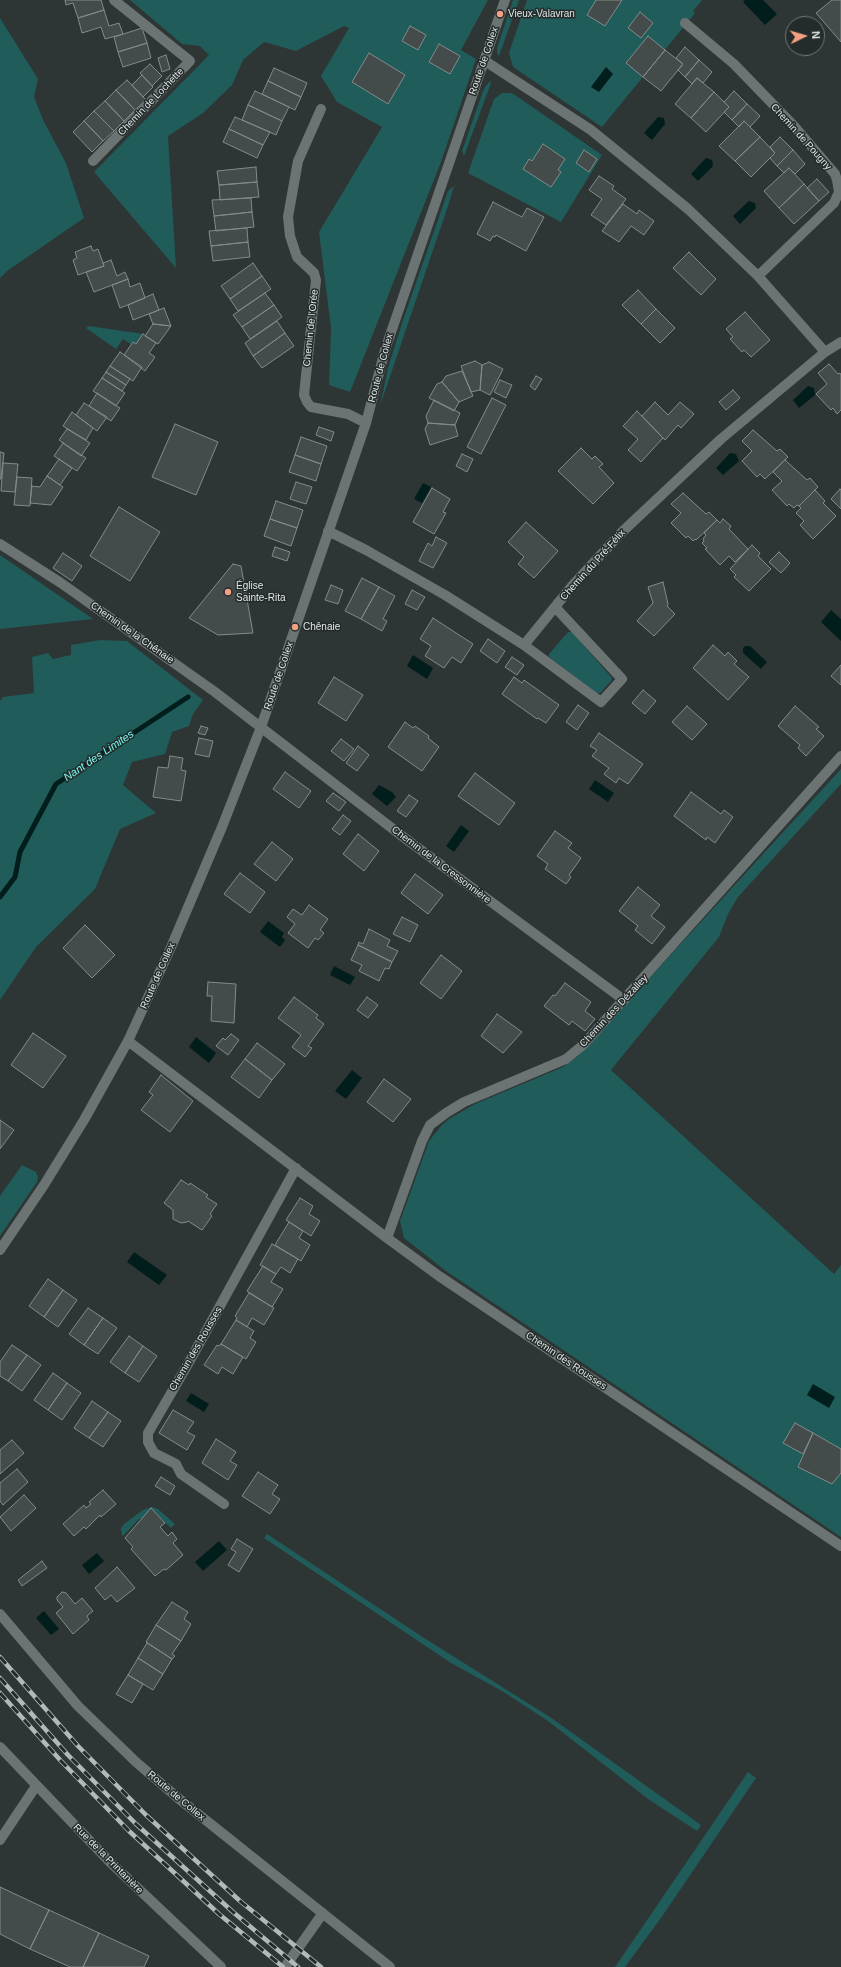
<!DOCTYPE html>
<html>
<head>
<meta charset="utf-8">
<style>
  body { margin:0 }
  #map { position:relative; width:841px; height:1967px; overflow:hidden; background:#2e3535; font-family:Helvetica,sans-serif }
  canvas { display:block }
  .north { position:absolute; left:785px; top:16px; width:40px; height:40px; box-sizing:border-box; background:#242b2b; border:1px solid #707575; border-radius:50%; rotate:85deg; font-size:11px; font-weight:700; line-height:16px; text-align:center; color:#e1e5e5 }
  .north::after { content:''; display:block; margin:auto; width:14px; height:18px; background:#f3a082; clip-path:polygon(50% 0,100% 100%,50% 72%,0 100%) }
</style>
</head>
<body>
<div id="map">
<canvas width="841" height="1967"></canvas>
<div class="north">N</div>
</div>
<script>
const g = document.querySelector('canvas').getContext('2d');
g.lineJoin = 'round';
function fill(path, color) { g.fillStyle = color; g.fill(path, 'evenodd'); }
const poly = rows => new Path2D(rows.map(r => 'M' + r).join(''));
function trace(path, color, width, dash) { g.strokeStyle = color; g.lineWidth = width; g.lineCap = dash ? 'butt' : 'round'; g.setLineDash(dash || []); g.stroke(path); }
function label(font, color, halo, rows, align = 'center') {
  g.font = font + ' Helvetica,sans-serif'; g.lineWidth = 3; g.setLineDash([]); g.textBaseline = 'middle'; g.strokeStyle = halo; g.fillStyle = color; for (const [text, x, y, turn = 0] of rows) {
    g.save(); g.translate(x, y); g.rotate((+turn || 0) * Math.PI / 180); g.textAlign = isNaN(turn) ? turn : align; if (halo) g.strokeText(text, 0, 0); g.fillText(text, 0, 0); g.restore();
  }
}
fill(poly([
  [130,0,488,0,461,50,476,59,441,162,350,392,329,385,331,328,319,232,382,127,337,102,321,76,349,28,344,26,296,51,264,42,243,60,232,85,203,113,168,136,176,268,94,172,209,55,200,46,182,44],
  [513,0,519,0,499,56,497,53,497,48],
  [527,0,702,0,693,11,695,13,602,127,513,67,509,53],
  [0,18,38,79,34,97,43,120,66,163,84,218,7,271,0,278],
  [490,81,491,83,464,156,462,151,482,94,485,87],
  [502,93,512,93,602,155,561,222,468,173,494,99],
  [454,186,448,206,380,406,388,368,402,323,448,191],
  [89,326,143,334,136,344,133,342,131,344,123,339,116,349,86,328],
  [0,555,93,619,0,629],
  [568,632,572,632,612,678,611,681,600,693,597,693,549,657,549,654],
  [100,640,127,641,203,700,193,714,189,726,172,732,165,754,132,762,123,785,156,813,120,829,95,889,36,947,0,1000,0,701,3,697,34,693,32,657,48,653,53,659,71,655,71,645],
  [841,769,841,784,738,897,728,914,719,937,611,1070,834,1274,841,1265,841,1537,446,1271,404,1238,400,1221,429,1141,442,1125,449,1119,475,1104,563,1067,578,1056],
  [22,1165,36,1172,38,1177,37,1182,0,1236,0,1196],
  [152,1507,158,1509,175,1524,171,1528,151,1509,143,1518,139,1519,123,1536,122,1535,121,1528,124,1524,143,1510],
  [267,1534,421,1636,550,1717,701,1825,697,1831,648,1799,548,1721,502,1691,451,1663,264,1538],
  [748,1772,756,1778,661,1918,625,1967,615,1967]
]), '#205c59');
fill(poly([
  [745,0,763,0,777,14,765,25,743,2],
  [606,67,613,74,599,92,591,87],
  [658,117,664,118,665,124,652,140,644,133],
  [706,158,712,160,713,166,698,181,691,174],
  [749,201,755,203,756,208,740,224,733,216],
  [808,386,814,388,815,395,799,408,793,400],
  [730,453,736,454,739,461,723,475,716,468],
  [423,483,431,487,422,503,414,499],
  [831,610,841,619,841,641,821,622],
  [745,646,750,646,767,662,761,669,743,653,743,648],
  [413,655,433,668,427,679,407,666],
  [595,780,614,793,608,802,589,789],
  [379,785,392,792,396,797,387,806,372,794],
  [461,825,469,831,454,852,446,846],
  [268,921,284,933,282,937,285,940,280,947,260,932],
  [334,966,355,977,350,985,330,975],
  [196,1037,216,1053,209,1063,189,1047],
  [352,1070,362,1078,346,1099,335,1091],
  [134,1252,167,1275,159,1285,127,1262],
  [813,1384,835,1397,829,1408,807,1395],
  [191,1393,209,1404,204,1412,186,1401],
  [219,1541,227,1550,203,1571,195,1562],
  [97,1553,104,1561,89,1574,82,1565],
  [44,1611,59,1629,51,1635,36,1618]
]), '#021e1c');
trace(poly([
  [0,897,15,877,20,852,56,784,188,697]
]), '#021e1c', 5);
const building = poly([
  [65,0,101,0,104,10,78,18,73,3,66,5,65,0],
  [596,0,622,0,605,26,587,15,596,0],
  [832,0,841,0,841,42,816,13,832,0],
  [104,10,109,26,119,23,123,34,105,39,101,27,82,33,78,18,104,10],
  [640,12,653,23,641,38,628,28,640,12],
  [410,26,426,35,418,50,402,41,410,26],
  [142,28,147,43,118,52,114,37,142,28],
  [648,36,665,50,643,77,626,63,648,36],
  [147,43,151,58,123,67,118,52,147,43],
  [439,44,460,56,450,74,429,62,439,44],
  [685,47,699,60,685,77,678,70,683,64,676,58,685,47],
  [665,50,683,64,661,91,643,77,665,50],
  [369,53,405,75,388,104,352,82,369,53],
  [166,55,170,69,162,72,158,58,166,55],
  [699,60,712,72,703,83,697,78,692,84,685,77,699,60],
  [150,64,162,76,152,86,140,73,150,64],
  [274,68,307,83,301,97,268,81,274,68],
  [142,75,153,87,143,97,132,85,142,75],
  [697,78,714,92,691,118,675,104,697,78],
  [127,80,146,100,135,110,116,90,127,80],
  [268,81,301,97,295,110,262,94,268,81],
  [116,90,135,110,124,121,105,101,116,90],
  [255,91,289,107,282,121,248,105,255,91],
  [734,91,747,104,732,120,724,112,729,107,724,102,734,91],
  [714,92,729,107,706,132,691,118,714,92],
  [105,101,124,121,114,131,94,111,105,101],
  [747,104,760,116,750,127,744,121,739,127,732,120,747,104],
  [248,105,282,121,276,135,242,120,248,105],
  [94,111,114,131,103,141,84,121,94,111],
  [235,117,270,132,263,145,229,129,235,117],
  [84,121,103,141,92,152,73,132,84,121],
  [744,121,760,137,735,161,719,146,744,121],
  [229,129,263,145,257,158,223,142,229,129],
  [760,137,775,153,751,177,735,161,760,137],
  [780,137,793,150,777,166,770,158,775,153,770,147,780,137],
  [543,144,565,159,558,170,561,172,551,187,523,169,529,159,532,161,543,144],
  [584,150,597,159,589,172,576,163,584,150],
  [793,150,805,164,795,174,789,168,784,173,777,166,793,150],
  [256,167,257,182,219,185,217,171,256,167],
  [789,168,804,184,779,208,764,191,789,168],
  [599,176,614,186,612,189,626,199,606,225,591,215,602,199,589,190,599,176],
  [817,179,829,192,819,201,807,188,817,179],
  [257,182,259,197,220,200,219,185,257,182],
  [804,184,819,201,794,224,779,208,804,184],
  [251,198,252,212,214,216,212,200,251,198],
  [493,202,522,217,527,208,544,217,526,251,496,235,495,237,493,236,490,241,477,234,493,202],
  [623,204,637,214,639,210,654,221,644,235,631,226,619,242,602,231,623,204],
  [252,212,254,227,216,231,214,216,252,212],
  [247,228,248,242,211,246,209,231,247,228],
  [248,242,250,257,213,261,211,246,248,242],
  [91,246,93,251,98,249,104,266,78,275,73,260,77,258,75,252,91,246],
  [689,252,716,279,701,295,673,268,689,252],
  [111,260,117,276,125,272,128,279,94,292,86,272,104,266,103,263,111,260],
  [253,263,262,276,230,299,221,286,253,263],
  [262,276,271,289,238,311,230,299,262,276],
  [128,279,130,287,140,283,145,298,120,308,112,285,128,279],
  [638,290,656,309,641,324,622,305,638,290],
  [265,293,274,305,242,327,233,315,265,293],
  [153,294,159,310,133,320,128,305,153,294],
  [274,305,282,317,250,339,242,327,274,305],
  [164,308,171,326,153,324,149,314,164,308],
  [656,309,675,328,660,343,641,324,656,309],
  [745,312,770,340,751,357,744,350,742,352,730,339,733,337,726,329,745,312],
  [277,321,285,333,253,356,245,343,277,321],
  [153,324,171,326,158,344,145,336,153,324],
  [285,333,294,346,262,368,253,356,285,333],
  [143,334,156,343,149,353,155,357,145,371,124,355,133,342,136,344,143,334],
  [120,352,142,367,133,381,110,366,120,352],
  [475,361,482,365,480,390,471,392,461,366,475,361],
  [489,362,503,369,490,395,480,390,482,365,489,362],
  [829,364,838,374,840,373,841,375,841,410,837,414,833,408,831,410,816,394,827,384,818,373,829,364],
  [110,366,130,379,126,385,106,372,110,366],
  [462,371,473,396,459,402,442,382,446,376,462,371],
  [106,372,126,385,122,391,102,378,106,372],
  [536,376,542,379,535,390,530,386,536,376],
  [102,378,125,393,116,406,93,391,102,378],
  [500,380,512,385,506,398,494,392,500,380],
  [442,382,459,402,454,411,429,398,437,384,442,382],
  [733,390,740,398,726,410,719,402,733,390],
  [97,393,120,408,111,421,89,406,97,393],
  [492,398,506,405,481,454,467,447,492,398],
  [434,400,460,413,455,425,428,423,426,416,434,400],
  [655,402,668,415,680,402,694,414,681,428,678,425,665,440,642,416,655,402],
  [84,403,107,417,97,431,76,415,84,403],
  [637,411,663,438,641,462,628,450,638,439,623,426,637,411],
  [72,412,93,428,86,440,63,426,72,412],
  [428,423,455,425,458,436,430,445,425,429,428,423],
  [175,424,218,442,196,495,152,477,175,424],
  [319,427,334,432,331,441,316,435,319,427],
  [67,429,90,443,81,456,59,440,67,429],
  [753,430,777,451,780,449,788,457,765,479,760,474,757,477,742,461,752,451,742,441,753,430],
  [301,437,327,446,321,464,295,455,301,437],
  [63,443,86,458,77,471,54,456,63,443],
  [581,448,592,459,595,456,603,464,599,467,614,483,593,504,558,471,581,448],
  [0,452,4,453,1,479,0,479,0,452],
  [462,454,473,459,467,472,456,466,462,454],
  [295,455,321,464,316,481,289,472,295,455],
  [59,459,72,468,60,485,47,476,59,459],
  [785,460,807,480,810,478,818,487,799,506,797,505,794,508,789,504,787,506,772,490,782,481,773,472,785,460],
  [3,463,18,464,15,492,1,491,3,463],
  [47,476,63,487,51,505,30,503,32,486,40,487,47,476],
  [17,477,32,478,30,506,14,505,17,477],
  [296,482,312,487,306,504,290,499,296,482],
  [432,488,450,499,443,512,446,513,434,534,413,522,432,488],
  [840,489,841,490,841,509,831,499,840,489],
  [815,490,825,501,823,503,836,516,813,539,800,525,804,521,796,513,801,508,799,506,815,490],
  [683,493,706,514,709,512,717,520,696,540,695,539,693,541,688,536,686,538,671,523,681,513,671,504,683,493],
  [276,501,303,510,297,528,270,519,276,501],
  [119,507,160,532,130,581,90,556,119,507],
  [270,519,297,528,291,546,264,536,270,519],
  [723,519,731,526,729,529,748,549,735,562,729,556,720,565,705,549,707,548,702,543,704,541,703,539,706,535,704,533,717,520,720,523,723,519],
  [526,522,558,551,534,578,518,564,524,557,508,542,526,522],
  [436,537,447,543,433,568,419,561,428,543,432,546,436,537],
  [752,545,760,553,758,556,771,569,749,591,734,577,736,575,730,569,752,545],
  [275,547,290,552,287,561,272,556,275,547],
  [779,552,790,563,781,573,769,562,779,552],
  [63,553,82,566,72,581,53,568,63,553],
  [233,564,241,566,253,633,218,635,189,618,233,564],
  [362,578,379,587,361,619,345,611,362,578],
  [663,582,668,604,667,606,675,614,654,636,637,621,653,603,648,587,663,582],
  [331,585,343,590,338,604,325,600,331,585],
  [379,587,395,596,383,619,387,621,382,631,361,619,379,587],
  [412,590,425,597,417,610,405,604,412,590],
  [433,618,473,644,461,663,452,657,444,668,425,656,431,646,420,639,433,618],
  [488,639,505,651,497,663,480,651,488,639],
  [713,645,725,656,728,652,737,661,734,664,749,677,728,700,693,668,713,645],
  [512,657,524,665,517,675,505,667,512,657],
  [841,665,841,685,831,676,841,665],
  [334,677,363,695,346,721,318,703,334,677],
  [514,677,522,683,524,680,559,705,546,723,538,718,537,719,502,694,514,677],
  [643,690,656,701,645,714,632,703,643,690],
  [578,705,589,713,577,730,566,722,578,705],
  [687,706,707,724,692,740,672,722,687,706],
  [795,706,819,727,816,729,824,736,806,756,798,748,800,745,778,726,795,706],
  [405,722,413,728,415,726,429,736,428,738,439,747,422,771,388,747,405,722],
  [201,726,208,728,205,735,198,733,201,726],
  [599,733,643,764,628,784,619,778,616,783,604,774,609,768,592,756,597,750,590,746,599,733],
  [199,738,213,741,209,757,195,754,199,738],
  [341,739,354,749,344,761,331,751,341,739],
  [358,746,369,755,357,771,346,763,358,746],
  [170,756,183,758,181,770,186,771,181,801,153,797,158,767,168,768,170,756],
  [285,772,311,791,299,808,273,789,285,772],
  [475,773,515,803,499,825,458,796,475,773],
  [691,792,721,814,724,810,733,817,715,843,707,837,706,840,674,816,691,792],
  [333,793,346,802,339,811,326,801,333,793],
  [409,795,418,801,406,817,397,811,409,795],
  [343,815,351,821,340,835,332,829,343,815],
  [555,831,572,843,568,848,581,858,569,875,571,877,566,884,545,869,548,864,537,856,555,831],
  [358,834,379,851,364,871,343,854,358,834],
  [272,842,293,859,276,881,254,864,272,842],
  [240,873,265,892,250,913,224,894,240,873],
  [415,874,443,895,428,914,401,893,415,874],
  [638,887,660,905,651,916,665,927,652,944,635,930,638,926,619,911,638,887],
  [309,905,328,919,320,930,324,933,318,940,315,938,308,948,288,933,295,924,287,917,293,909,302,915,309,905],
  [402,917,418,925,410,942,393,934,402,917],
  [85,925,115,955,92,978,63,948,85,925],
  [369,929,390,940,387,946,398,951,392,962,358,945,359,942,363,944,369,929],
  [358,945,392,962,389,969,385,968,379,981,359,971,362,965,351,960,358,945],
  [441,955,462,971,441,999,420,983,441,955],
  [208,982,236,984,234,1023,211,1021,212,996,207,996,208,982],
  [565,983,591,1002,585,1011,595,1019,585,1031,572,1021,569,1025,544,1006,553,995,555,996,565,983],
  [294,997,318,1015,316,1018,324,1024,308,1046,312,1048,305,1057,292,1047,301,1035,278,1018,294,997],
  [367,997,378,1005,368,1018,357,1010,367,997],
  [497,1014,522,1032,503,1053,481,1036,497,1014],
  [33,1033,66,1056,43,1088,11,1065,33,1033],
  [231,1034,239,1040,228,1055,216,1046,223,1038,225,1040,231,1034],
  [257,1043,285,1064,272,1080,245,1059,257,1043],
  [245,1059,272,1080,259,1098,231,1077,245,1059],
  [161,1075,193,1101,170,1132,141,1110,153,1095,149,1092,161,1075],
  [384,1079,411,1099,393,1122,367,1102,384,1079],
  [0,1120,14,1130,0,1149,0,1120],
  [181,1180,189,1185,190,1183,208,1195,206,1197,217,1204,210,1214,212,1216,202,1230,188,1221,187,1222,181,1223,173,1219,173,1210,164,1203,181,1180],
  [300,1198,313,1206,309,1214,320,1221,311,1236,286,1220,300,1198],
  [289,1222,303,1231,299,1238,310,1245,301,1261,275,1245,289,1222],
  [272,1244,298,1259,290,1273,281,1267,276,1274,260,1265,272,1244],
  [263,1266,276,1274,271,1282,283,1289,272,1307,247,1291,263,1266],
  [48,1279,63,1290,44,1317,29,1306,48,1279],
  [63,1290,77,1300,58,1327,44,1317,63,1290],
  [249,1293,274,1308,264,1325,252,1318,247,1327,236,1320,237,1318,235,1316,249,1293],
  [88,1308,103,1318,84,1345,69,1334,88,1308],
  [103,1318,117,1328,98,1354,84,1345,103,1318],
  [236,1320,254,1331,250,1338,256,1342,246,1359,221,1344,236,1320],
  [129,1336,143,1346,125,1373,110,1362,129,1336],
  [221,1344,243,1357,233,1374,222,1367,218,1374,204,1365,217,1345,219,1346,221,1344],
  [12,1345,27,1355,8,1381,0,1376,0,1362,12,1345],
  [143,1346,157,1356,139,1382,125,1373,143,1346],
  [27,1355,41,1365,22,1391,8,1381,27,1355],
  [53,1373,67,1383,48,1410,34,1400,53,1373],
  [67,1383,81,1393,62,1420,48,1410,67,1383],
  [92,1401,108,1412,89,1438,74,1428,92,1401],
  [173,1410,194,1422,187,1432,195,1436,187,1450,159,1433,173,1410],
  [108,1412,121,1421,103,1447,89,1438,108,1412],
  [795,1423,813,1433,803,1454,783,1443,795,1423],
  [813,1433,841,1449,841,1473,832,1484,798,1467,813,1433],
  [216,1439,236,1452,230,1461,237,1465,228,1480,202,1463,216,1439],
  [12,1440,24,1453,0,1474,0,1450,12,1440],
  [17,1469,28,1482,3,1505,0,1501,0,1483,17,1469],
  [258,1472,278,1485,272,1494,280,1499,270,1514,242,1496,258,1472],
  [161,1477,175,1486,170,1495,155,1486,161,1477],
  [103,1490,116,1504,101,1517,100,1515,86,1529,84,1527,74,1536,63,1524,84,1505,86,1508,91,1504,89,1502,103,1490],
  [24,1495,36,1508,11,1531,0,1517,24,1495],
  [151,1508,165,1523,160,1527,168,1536,172,1532,177,1539,173,1543,183,1555,166,1570,164,1569,155,1576,131,1549,133,1547,125,1538,151,1508],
  [237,1539,253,1549,239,1572,228,1565,236,1552,231,1549,237,1539],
  [42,1561,47,1568,22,1586,18,1580,42,1561],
  [117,1567,135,1588,117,1602,111,1595,105,1600,95,1588,117,1567],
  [62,1592,66,1593,75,1604,82,1598,93,1611,87,1616,89,1620,73,1634,56,1613,63,1607,57,1600,57,1597,62,1592],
  [172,1602,188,1612,184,1619,191,1624,181,1641,156,1625,172,1602],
  [156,1625,181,1641,172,1654,175,1656,172,1659,146,1642,156,1625],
  [147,1643,172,1659,163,1674,138,1658,147,1643],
  [138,1658,163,1674,153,1690,128,1675,138,1658],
  [128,1675,143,1684,132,1703,116,1694,128,1675],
  [0,1887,49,1910,30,1949,0,1934,0,1887],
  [49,1910,99,1933,83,1967,70,1967,30,1949,49,1910],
  [99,1933,149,1956,144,1967,83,1967,99,1933]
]);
fill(building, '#444c4b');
trace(building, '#838b8a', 1);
trace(poly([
  [685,23,734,64,794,126,835,174,837,180,839,192,834,203,758,276],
  [485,61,591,130,688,209,758,276,825,352],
  [321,109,298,161,288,217,290,236,297,257,314,273,316,280,304,395,307,402,311,407,348,414,366,423],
  [93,161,190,61,114,0],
  [328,531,366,550,445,595,524,645,572,586,622,532,721,439,825,352,841,342],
  [0,544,61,583,215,692,406,839,624,1000],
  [524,645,601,702,622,679,555,607],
  [128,1041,387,1238,439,1276,841,1546],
  [387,1238,422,1141,430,1125,446,1113,464,1102,566,1059,583,1045,841,756],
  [0,1250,44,1185,84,1120,128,1041,172,945,222,827,261,727,366,423,385,350,505,0],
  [224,1504,181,1474,176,1464,154,1453,148,1442,148,1433,188,1364,296,1168],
  [0,1614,78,1706,136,1762,178,1798,390,1967],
  [0,1747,109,1861,221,1967],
  [0,1840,36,1786],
  [285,1967,323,1913]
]), '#6c7473', 10);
const rail = poly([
  [0,1657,78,1746,146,1815,240,1901,321,1967],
  [0,1678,68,1755,136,1824,233,1912,298,1967],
  [0,1693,61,1761,129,1831,219,1914,283,1967]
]);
trace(rail, '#b3b8b8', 4.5);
trace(rail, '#242b2b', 3, [9]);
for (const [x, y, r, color] of [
  [500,14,4,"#f3a082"],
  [228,592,4,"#f3a082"],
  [295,627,4,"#f3a082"]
]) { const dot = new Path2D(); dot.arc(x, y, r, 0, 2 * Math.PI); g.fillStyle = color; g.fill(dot); trace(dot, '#242b2b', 1.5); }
label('10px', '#e1e5e5', '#242b2b', [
  ["Vieux-Valavran",508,14],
  ["Église",236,586],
  ["Sainte-Rita",236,598],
  ["Chênaie",303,627]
], 'left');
label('10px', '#e1e5e5', '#242b2b', [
  ["Route de Collex",484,61,-71],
  ["Chemin de Lochette",151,102,-46],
  ["Chemin de Pougny",801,137,48],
  ["Chemin de l'Orée",311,328,-84],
  ["Route de Collex",381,368,-75],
  ["Chemin du Pré-Félix",593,565,-48],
  ["Chemin de la Chênaie",132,633,35],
  ["Route de Collex",279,676,-71],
  ["Chemin de la Cressonnière",441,865,37],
  ["Route de Collex",158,976,-66],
  ["Chemin des Dézalley",614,1011,-47],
  ["Chemin des Rousses",196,1349,-60],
  ["Chemin des Rousses",566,1361,34],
  ["Route de Collex",176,1796,40],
  ["Rue de la Printanière",108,1859,45]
]);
label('italic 11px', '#76f7f0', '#242b2b', [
  ["Nant des Limites",99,756,-34]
]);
</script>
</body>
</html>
